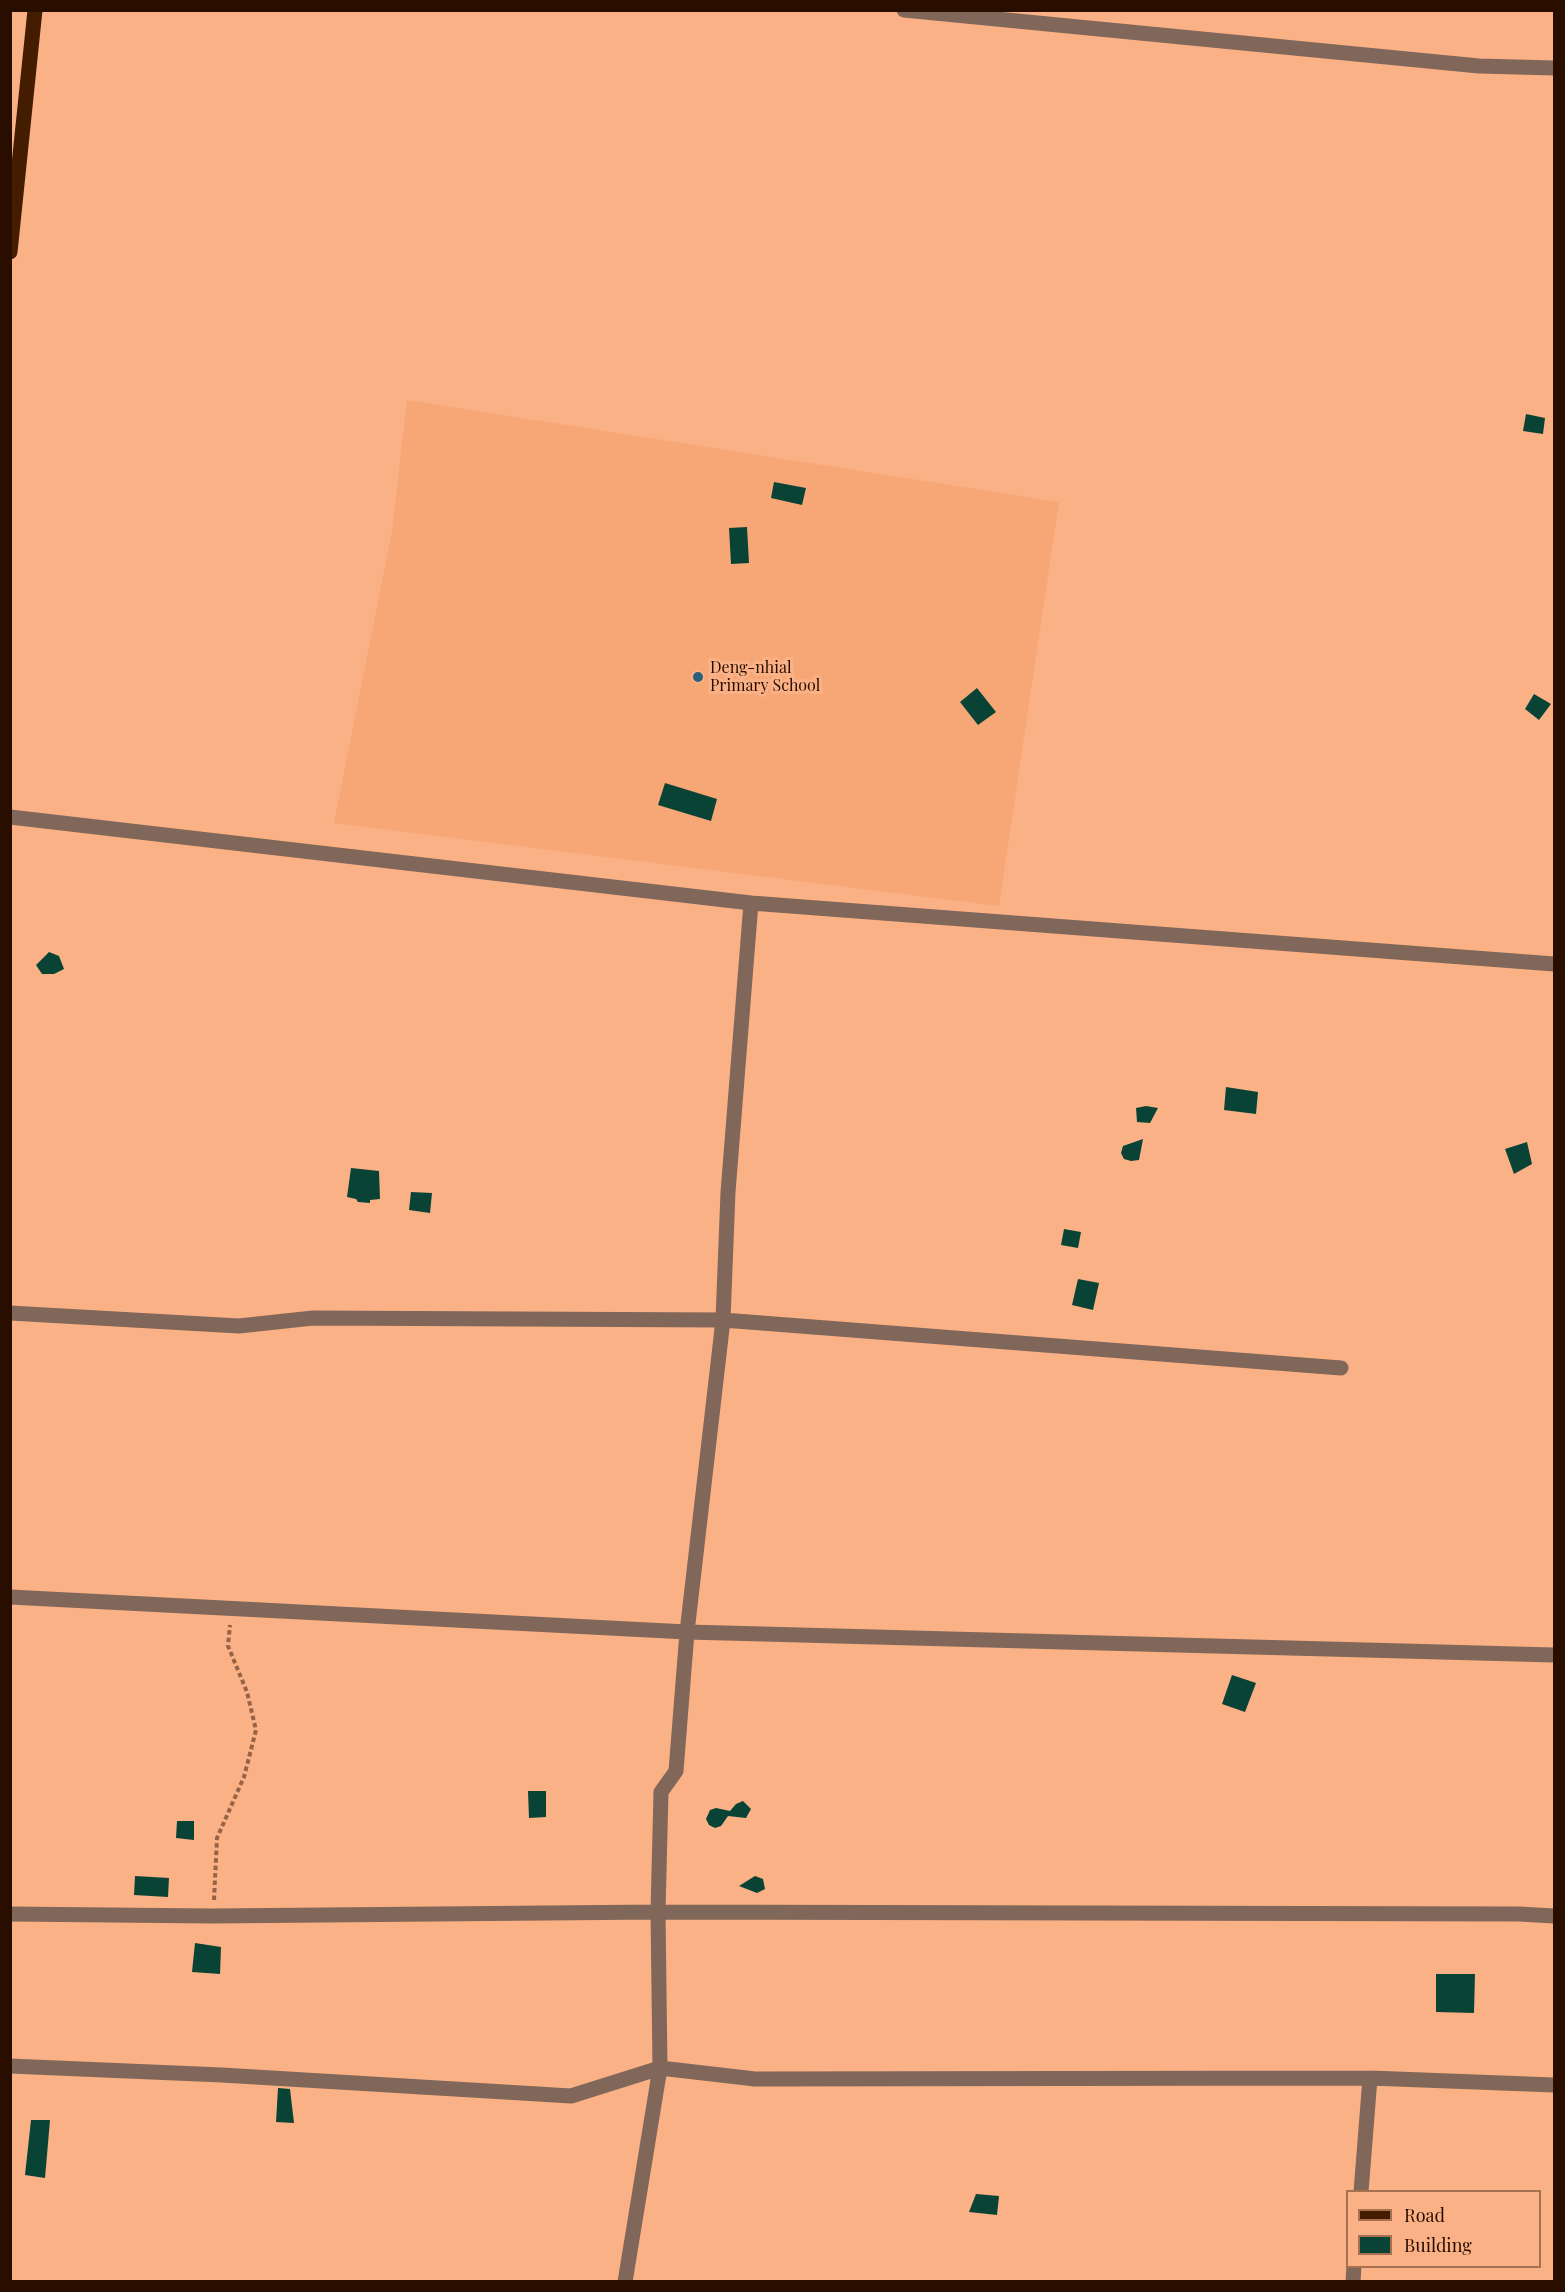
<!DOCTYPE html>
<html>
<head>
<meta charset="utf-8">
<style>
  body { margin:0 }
  #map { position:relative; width:1565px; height:2292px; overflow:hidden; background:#fbb186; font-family:"Playfair Display",serif }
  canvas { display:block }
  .frame { position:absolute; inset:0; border:12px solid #290e00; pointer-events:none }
  .legend { position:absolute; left:1346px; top:2190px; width:195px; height:78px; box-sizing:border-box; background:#fbb186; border:2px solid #a77050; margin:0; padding:8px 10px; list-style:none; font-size:18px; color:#290e00 }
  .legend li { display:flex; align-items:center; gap:12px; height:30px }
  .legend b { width:30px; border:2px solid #a77050 }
</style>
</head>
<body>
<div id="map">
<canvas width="1565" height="2292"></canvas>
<div class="frame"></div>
<ul class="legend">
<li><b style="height:8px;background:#441c00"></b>Road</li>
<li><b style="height:16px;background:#094335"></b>Building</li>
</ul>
</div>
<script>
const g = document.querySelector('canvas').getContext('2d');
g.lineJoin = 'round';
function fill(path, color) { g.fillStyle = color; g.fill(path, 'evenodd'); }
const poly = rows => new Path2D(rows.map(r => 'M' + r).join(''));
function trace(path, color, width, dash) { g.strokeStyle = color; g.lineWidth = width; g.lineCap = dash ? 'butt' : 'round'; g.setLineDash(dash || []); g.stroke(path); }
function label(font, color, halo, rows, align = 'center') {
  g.font = font + ' "Playfair Display",serif'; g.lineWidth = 6; g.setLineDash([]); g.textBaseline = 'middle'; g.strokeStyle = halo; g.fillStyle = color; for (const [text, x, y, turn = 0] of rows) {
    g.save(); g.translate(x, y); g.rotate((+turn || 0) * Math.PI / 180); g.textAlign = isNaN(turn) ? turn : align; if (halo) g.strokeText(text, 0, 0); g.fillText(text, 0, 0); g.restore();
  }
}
fill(poly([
  [407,400,1059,502,999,906,334,823,392,531]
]), '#f7a676');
fill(poly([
  [1526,414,1545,418,1543,434,1523,431],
  [774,482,806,488,802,505,771,498],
  [747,527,749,563,731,564,729,528],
  [977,688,996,712,978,725,960,702],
  [1534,694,1551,704,1539,720,1525,709],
  [665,783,717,799,711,821,658,805],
  [49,952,59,956,64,969,54,974,42,974,36,965],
  [1226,1087,1258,1092,1256,1114,1224,1110],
  [1146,1106,1158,1108,1150,1123,1137,1122,1136,1108],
  [1143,1139,1139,1160,1131,1161,1124,1159,1121,1153,1123,1146],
  [1527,1142,1532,1164,1514,1174,1505,1149],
  [351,1168,379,1171,380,1199,370,1200,370,1203,358,1202,356,1199,347,1197],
  [411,1192,432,1193,430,1213,409,1210],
  [1064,1229,1081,1232,1078,1248,1061,1245],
  [1078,1279,1099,1283,1093,1310,1072,1305],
  [1232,1675,1256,1683,1245,1712,1222,1704],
  [528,1791,546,1791,546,1817,529,1818],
  [743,1801,751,1809,746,1818,728,1816,721,1826,715,1828,709,1825,706,1819,710,1810,716,1808,730,1811,736,1804],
  [177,1821,194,1821,194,1840,176,1838],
  [135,1876,169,1878,168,1897,134,1895],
  [755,1876,763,1879,765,1889,757,1893,739,1886],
  [195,1943,221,1947,220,1974,192,1972],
  [1436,1974,1475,1974,1474,2013,1436,2012],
  [278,2088,290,2089,294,2123,276,2122],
  [31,2120,50,2120,45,2178,25,2175],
  [976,2194,999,2196,997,2215,969,2212]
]), '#094335');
trace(poly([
  [214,1900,217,1838,244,1777,256,1730,247,1692,228,1646,230,1625]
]), '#976346', 4, [4.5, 3]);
trace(poly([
  [904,10,1479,66,1554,68],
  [10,817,751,903,1554,964],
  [10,1313,239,1326,313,1318,723,1320,1341,1368],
  [10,1597,687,1632,1554,1655],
  [10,1914,212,1916,658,1912,1519,1914,1554,1916],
  [10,2066,222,2075,571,2096,660,2068,755,2079,1370,2078,1554,2085],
  [1361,2192,1370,2078],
  [625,2282,660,2068,658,1912,661,1792,676,1771,687,1632,723,1320,728,1192,751,903],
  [1353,2282,1354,2266]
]), '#806759', 15);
trace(poly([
  [10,252,35,10]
]), '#441c00', 15);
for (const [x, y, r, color] of [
  [698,677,6,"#29617b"]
]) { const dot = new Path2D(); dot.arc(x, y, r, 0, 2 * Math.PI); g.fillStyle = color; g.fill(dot); trace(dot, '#fbb186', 2); }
label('16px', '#290e00', '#fbb186', [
  ["Deng-nhial",710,668],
  ["Primary School",710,686]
], 'left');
</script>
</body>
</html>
